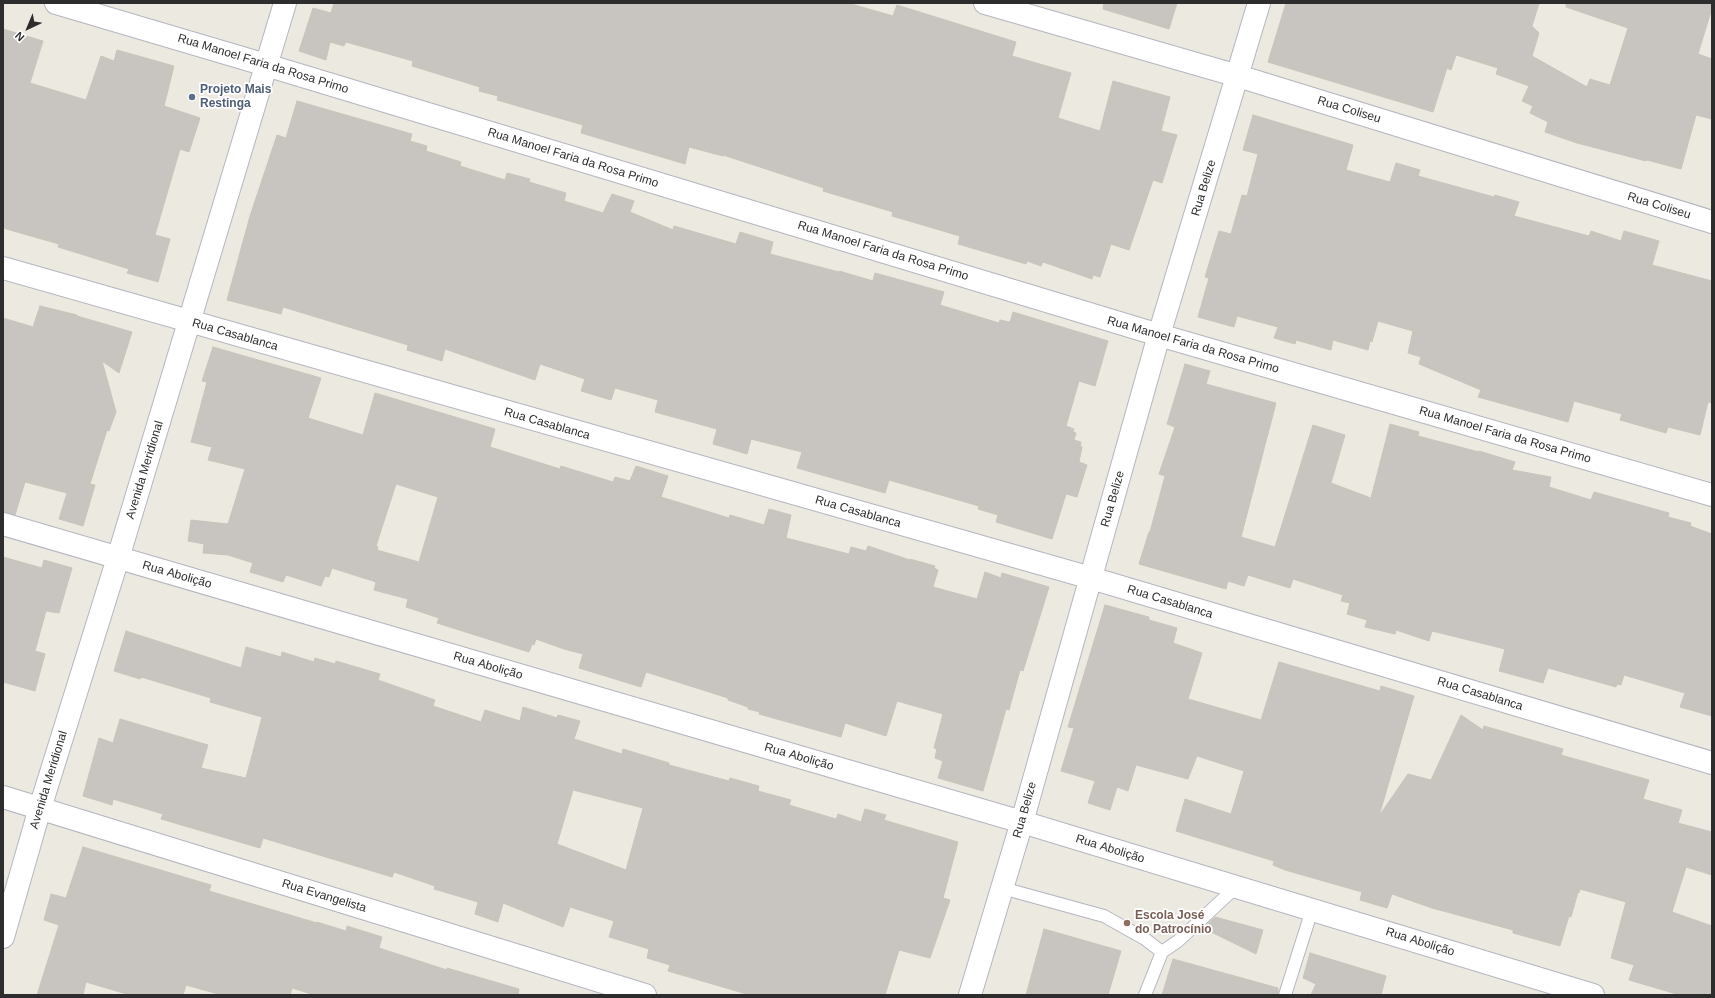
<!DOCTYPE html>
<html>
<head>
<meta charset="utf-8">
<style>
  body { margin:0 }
  #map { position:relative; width:1715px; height:998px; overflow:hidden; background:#ece9e1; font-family:Arial,sans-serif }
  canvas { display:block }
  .frame { position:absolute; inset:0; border:4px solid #2d2d2d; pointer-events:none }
  .north { position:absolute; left:8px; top:8px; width:40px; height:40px; -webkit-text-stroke:3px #fff; paint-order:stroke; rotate:224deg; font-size:11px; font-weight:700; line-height:16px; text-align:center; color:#2d2d2d }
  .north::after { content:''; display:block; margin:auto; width:14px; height:18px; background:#2d2d2d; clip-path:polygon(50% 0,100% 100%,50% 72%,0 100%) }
</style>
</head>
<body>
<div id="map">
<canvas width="1715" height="998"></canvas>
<div class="frame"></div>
<div class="north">N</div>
</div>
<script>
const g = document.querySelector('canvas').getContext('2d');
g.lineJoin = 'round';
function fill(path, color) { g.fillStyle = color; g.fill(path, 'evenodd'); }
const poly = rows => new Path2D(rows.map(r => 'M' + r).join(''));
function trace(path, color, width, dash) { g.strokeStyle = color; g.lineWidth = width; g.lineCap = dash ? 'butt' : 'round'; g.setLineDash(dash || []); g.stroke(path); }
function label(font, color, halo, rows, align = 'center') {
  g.font = font + ' Arial,sans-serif'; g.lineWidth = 3.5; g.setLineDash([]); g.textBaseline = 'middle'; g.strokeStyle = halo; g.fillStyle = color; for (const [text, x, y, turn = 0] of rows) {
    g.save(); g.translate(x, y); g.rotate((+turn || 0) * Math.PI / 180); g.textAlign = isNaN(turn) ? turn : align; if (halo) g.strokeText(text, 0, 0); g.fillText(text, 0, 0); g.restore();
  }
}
const building = poly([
  [334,3,848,3,893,16,897,5,1016,42,1012,56,1071,73,1058,118,1100,131,1113,81,1170,97,1161,131,1177,135,1162,183,1153,180,1129,250,1111,244,1100,277,1093,275,1092,279,1043,262,1041,266,1027,261,1026,264,958,244,960,236,892,216,893,212,823,191,824,188,723,155,723,156,689,147,685,164,581,133,583,125,497,100,498,96,479,91,480,87,412,66,413,61,346,42,344,46,330,42,326,60,299,51,313,8,331,13,334,3],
  [1104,3,1177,3,1169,29,1103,9,1104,3],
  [1286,3,1539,3,1532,26,1539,33,1532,56,1587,87,1590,79,1610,85,1628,28,1566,7,1566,3,1712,3,1712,8,1698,54,1712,59,1712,119,1696,115,1681,169,1647,160,1646,161,1577,143,1545,132,1548,122,1530,113,1533,106,1522,101,1529,86,1496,74,1498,68,1456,55,1451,70,1447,68,1433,112,1268,62,1286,3],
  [3,29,43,41,30,83,86,100,101,56,114,61,117,50,174,66,164,106,200,118,189,152,180,149,155,235,170,239,158,282,127,273,129,269,58,247,59,244,3,228,3,29],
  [297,101,412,134,410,141,427,146,426,151,461,162,460,166,505,180,507,173,530,179,529,182,566,193,564,201,603,213,612,194,634,201,630,212,673,230,674,226,736,244,740,232,773,242,770,254,839,272,839,271,873,281,875,273,944,292,940,305,999,323,1000,320,1010,322,1013,312,1108,341,1095,386,1079,381,1066,426,1074,429,1073,432,1076,433,1074,440,1081,442,1080,446,1082,447,1079,462,1087,465,1077,497,1066,494,1052,539,996,522,998,515,978,509,979,506,889,480,885,493,797,468,802,452,751,439,747,454,713,444,717,429,655,412,658,400,615,388,611,400,581,391,585,379,540,364,535,380,445,349,442,361,407,350,408,345,283,307,281,314,227,300,250,216,277,135,286,138,297,101],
  [1253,115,1353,145,1346,170,1390,182,1396,163,1420,170,1418,176,1494,197,1495,195,1519,202,1514,216,1589,236,1591,231,1621,241,1624,231,1659,241,1652,265,1712,281,1712,403,1708,402,1700,435,1668,427,1666,433,1620,420,1622,414,1574,401,1568,422,1478,397,1481,390,1419,364,1421,357,1408,353,1413,331,1378,321,1372,342,1370,341,1368,350,1333,340,1331,350,1296,340,1295,344,1274,338,1278,327,1237,316,1234,327,1198,317,1209,278,1205,277,1219,231,1231,234,1242,195,1247,196,1258,154,1243,150,1253,115],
  [40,306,77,315,77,316,132,332,119,373,102,361,116,412,109,431,107,430,90,484,95,485,83,526,59,519,67,493,25,482,15,515,3,512,3,318,33,327,40,306],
  [213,347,321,378,308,418,363,435,375,393,495,429,490,447,560,469,561,466,613,482,615,477,630,481,636,466,668,476,661,497,729,518,730,515,764,525,769,509,791,515,786,538,849,554,851,547,866,551,868,546,910,560,910,559,935,566,934,568,938,570,933,587,977,599,985,572,1001,578,1002,573,1049,587,1023,671,1020,670,1009,710,1006,709,983,791,938,778,943,761,935,758,937,749,934,748,943,714,897,701,886,736,845,723,841,737,759,714,760,712,748,709,748,707,728,700,728,698,646,672,641,687,579,668,583,654,564,649,536,639,534,645,532,644,529,652,437,623,439,618,406,607,408,599,374,590,376,582,332,568,329,577,325,576,321,586,286,575,283,582,250,572,253,563,228,555,203,553,204,544,188,541,191,520,228,524,245,469,208,460,212,447,191,442,207,382,202,381,213,347],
  [396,484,438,497,419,562,377,550,378,547,376,546,396,484],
  [1185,364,1210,371,1206,384,1276,403,1241,537,1275,547,1313,425,1345,435,1331,483,1371,498,1390,424,1419,432,1418,436,1479,452,1479,451,1515,462,1512,470,1551,477,1549,487,1591,500,1594,492,1669,513,1668,517,1691,523,1690,526,1712,534,1712,716,1680,707,1685,693,1624,675,1621,685,1617,684,1616,687,1548,668,1543,683,1499,671,1505,649,1432,631,1429,641,1396,630,1395,634,1365,627,1367,620,1347,614,1350,603,1341,601,1343,595,1293,579,1290,588,1248,575,1244,586,1228,581,1226,589,1139,564,1149,532,1150,532,1165,476,1159,474,1175,427,1167,424,1185,364],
  [3,557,42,568,44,560,72,568,59,613,46,611,35,651,45,654,35,691,3,682,3,557],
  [1105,605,1149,617,1149,620,1177,628,1173,643,1202,653,1188,699,1261,720,1279,662,1380,691,1381,686,1414,696,1379,816,1408,774,1431,780,1461,715,1483,730,1484,726,1563,749,1561,755,1649,780,1643,799,1682,810,1678,823,1712,832,1712,875,1686,867,1672,912,1712,926,1712,995,1680,995,1629,980,1634,965,1611,958,1626,902,1580,889,1579,893,1578,892,1571,917,1569,916,1560,946,1513,933,1513,930,1432,908,1392,894,1387,908,1360,900,1362,892,1285,870,1273,865,1274,861,1176,831,1185,799,1231,814,1244,771,1197,756,1188,779,1136,765,1128,791,1117,787,1110,810,1088,803,1095,781,1061,771,1074,728,1068,727,1105,605],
  [126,631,241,668,246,647,281,657,282,652,314,662,315,658,335,664,336,661,380,674,378,680,435,700,433,706,481,722,485,710,520,721,523,707,557,718,558,715,580,721,574,739,622,754,623,749,669,763,669,765,729,781,730,778,759,786,758,791,791,800,789,805,836,819,838,814,861,822,865,809,886,815,884,820,958,842,943,898,950,900,930,958,899,950,885,995,750,995,668,971,670,965,647,958,649,949,609,937,614,921,570,907,563,927,503,903,498,922,475,914,478,902,434,889,435,886,394,872,392,877,263,838,260,848,161,819,163,814,113,799,112,805,83,796,99,738,113,743,120,719,208,745,201,768,246,778,256,740,262,717,210,702,211,698,141,677,140,679,114,671,126,631],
  [573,790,643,808,626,870,557,844,573,790],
  [83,847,211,885,209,891,317,923,317,922,346,931,347,926,382,937,379,948,447,970,447,968,519,989,518,995,315,995,292,988,290,995,222,995,186,985,183,995,130,995,86,982,83,995,37,995,59,925,44,920,51,894,66,898,83,847],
  [1215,917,1263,930,1256,954,1203,928,1215,917],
  [1044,929,1121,951,1108,995,1026,995,1044,929],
  [1310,953,1386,976,1381,995,1311,995,1316,984,1303,978,1310,953],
  [1173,959,1278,988,1278,995,1162,995,1173,959]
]);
fill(building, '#c8c5c0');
trace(building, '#c8c4bb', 1);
const lane = poly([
  [1002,888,1104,916,1145,939,1162,952,1145,995],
  [1162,952,1178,941,1236,887],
  [1285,995,1312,910]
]);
const street = poly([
  [56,3,266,65,1159,335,1712,495],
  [985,3,1238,76,1712,222],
  [3,268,1091,578,1712,763],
  [3,524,1022,822,1593,995],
  [3,797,645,995],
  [3,937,40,808,118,558,285,3],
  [970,995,1022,822,1159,335,1259,3]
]);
trace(lane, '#b4b6bf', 14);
trace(street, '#b4b6bf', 24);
trace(lane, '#fff', 12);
trace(street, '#fff', 22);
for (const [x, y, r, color] of [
  [192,97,4,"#5c6f8a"],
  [1127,923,4,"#8d6e63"]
]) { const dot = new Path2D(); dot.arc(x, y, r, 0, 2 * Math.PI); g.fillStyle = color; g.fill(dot); trace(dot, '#fff', 1.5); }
label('12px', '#2d2d2d', '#fff', [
  ["Rua Manoel Faria da Rosa Primo",263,64,17],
  ["Rua Coliseu",1349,110,17],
  ["Rua Manoel Faria da Rosa Primo",573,158,17],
  ["Rua Belize",1204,188,-73],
  ["Rua Coliseu",1659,206,17],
  ["Rua Manoel Faria da Rosa Primo",883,251,17],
  ["Rua Casablanca",235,335,16],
  ["Rua Manoel Faria da Rosa Primo",1193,345,16],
  ["Rua Casablanca",547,424,16],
  ["Rua Manoel Faria da Rosa Primo",1505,435,16],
  ["Avenida Meridional",145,470,-73],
  ["Rua Belize",1113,499,-74],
  ["Rua Casablanca",858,512,16],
  ["Rua Abolição",177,575,16],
  ["Rua Casablanca",1170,602,17],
  ["Rua Abolição",488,666,16],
  ["Rua Casablanca",1480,694,17],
  ["Rua Abolição",799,757,16],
  ["Avenida Meridional",49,780,-73],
  ["Rua Belize",1025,810,-74],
  ["Rua Abolição",1110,849,17],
  ["Rua Evangelista",324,896,17],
  ["Rua Abolição",1420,942,17]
]);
label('bold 12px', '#4e5e75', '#fff', [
  ["Projeto Mais",200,90],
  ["Restinga",200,104]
], 'left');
label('bold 12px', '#785e54', '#fff', [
  ["Escola José",1135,916],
  ["do Patrocínio",1135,930]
], 'left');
</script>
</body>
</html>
